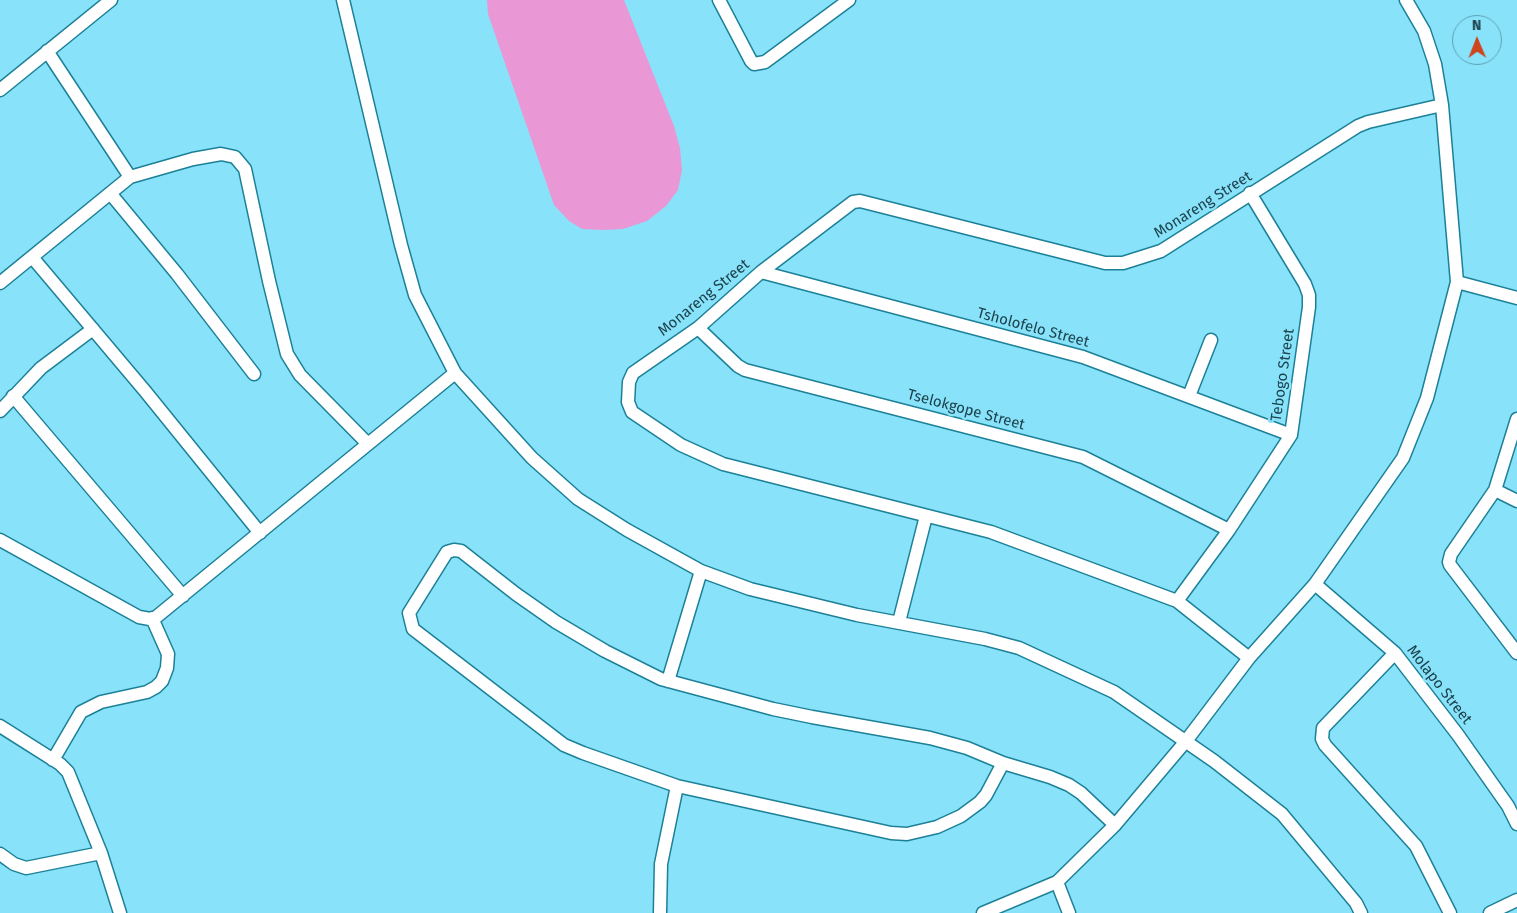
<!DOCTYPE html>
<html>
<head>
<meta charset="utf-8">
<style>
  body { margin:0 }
  #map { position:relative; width:1517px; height:913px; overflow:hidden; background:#88e2fa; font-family:"Fira Sans",sans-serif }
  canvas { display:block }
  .north { position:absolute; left:1452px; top:15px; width:50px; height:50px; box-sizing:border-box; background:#88e2fa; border:1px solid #5da2b4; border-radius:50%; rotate:359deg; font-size:14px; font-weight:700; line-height:20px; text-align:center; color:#1c424c }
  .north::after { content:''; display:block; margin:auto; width:18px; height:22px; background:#ce461e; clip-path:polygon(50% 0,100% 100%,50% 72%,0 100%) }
</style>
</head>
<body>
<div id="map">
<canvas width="1517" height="913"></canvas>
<div class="north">N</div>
</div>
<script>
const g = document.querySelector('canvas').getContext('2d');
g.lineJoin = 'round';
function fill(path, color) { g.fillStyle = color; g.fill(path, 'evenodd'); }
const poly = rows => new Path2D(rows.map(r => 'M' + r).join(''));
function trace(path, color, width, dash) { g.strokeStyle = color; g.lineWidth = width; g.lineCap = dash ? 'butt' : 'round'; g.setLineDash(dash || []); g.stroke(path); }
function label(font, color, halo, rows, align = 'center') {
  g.font = font + ' "Fira Sans",sans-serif'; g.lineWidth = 5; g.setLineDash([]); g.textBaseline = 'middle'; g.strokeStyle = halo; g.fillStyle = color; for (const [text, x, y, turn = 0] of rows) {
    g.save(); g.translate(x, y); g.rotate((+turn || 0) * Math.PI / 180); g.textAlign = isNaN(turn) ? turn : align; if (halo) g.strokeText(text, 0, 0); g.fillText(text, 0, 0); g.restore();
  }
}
fill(poly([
  [487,0,624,0,674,126,680,148,682,170,678,190,666,206,647,221,623,229,603,230,582,229,569,221,554,205,488,14]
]), '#e998d5');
const minor = poly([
  [343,0,401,245,415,295,455,373,532,458,578,499,627,530,701,571,750,589,857,615,985,639,1019,648,1114,692,1214,761,1282,814,1356,903,1361,913],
  [719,0,751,61,754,64,765,62,849,0],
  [47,51,130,177],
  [0,90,111,0],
  [110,193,177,274,254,374],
  [32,257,145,391,260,533],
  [761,272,1083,357,1291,435],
  [1457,282,1517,298],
  [0,283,130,177,193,159,221,154,235,157,245,169,269,281,287,354,300,375,368,444],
  [698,328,738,366,745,370,1083,457,1229,530],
  [13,396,183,596],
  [1189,396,1211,340],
  [0,411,41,368,93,329],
  [1517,419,1495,490,1451,554,1449,562,1450,565,1517,653],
  [1495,490,1517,501],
  [0,540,139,617,150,619,155,618,455,373],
  [1315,584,1395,653,1458,735,1508,806,1517,824],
  [1177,601,1229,530,1291,435,1309,307,1309,295,1305,284,1250,193],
  [899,622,926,516],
  [1395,653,1323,728,1322,739,1325,745,1416,846,1450,913],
  [1249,658,1177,601,991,532,723,464,681,445,632,412,628,402,629,382,633,373,698,328,761,272,853,202,860,201,1105,263,1123,263,1161,251,1358,126,1368,122,1442,105],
  [668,681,701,571],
  [0,726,60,764,68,772,101,853,120,913],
  [53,760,81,712,101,702,147,692,156,687,162,681,167,668,168,654,152,618],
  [1003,763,986,795,980,802,961,816,937,827,907,834,891,833,677,786,583,753,564,745,413,629,409,613,447,552,454,550,461,551,516,594,556,622,605,651,661,679,773,709,812,717,930,738,967,748,1003,763,1050,777,1069,785,1081,793,1115,825,1186,741,1249,658,1315,584,1403,458,1427,398,1457,282,1442,105,1435,64,1424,31,1406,0],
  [0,854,14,864,26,868,101,853],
  [1057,882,1069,913],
  [660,913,661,864,677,786],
  [983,913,1057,882,1115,825],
  [1490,913,1517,900]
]);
trace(minor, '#1c8197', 15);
trace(minor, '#fff', 12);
label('15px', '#1c424c', '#88e2fa', [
  ["Monareng Street",1203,205,-32],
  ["Monareng Street",704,298,-39],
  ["Tsholofelo Street",1033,328,15],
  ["Tebogo Street",1283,375,-82],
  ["Tselokgope Street",966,410,15],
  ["Molapo Street",1439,685,52]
]);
</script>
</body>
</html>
